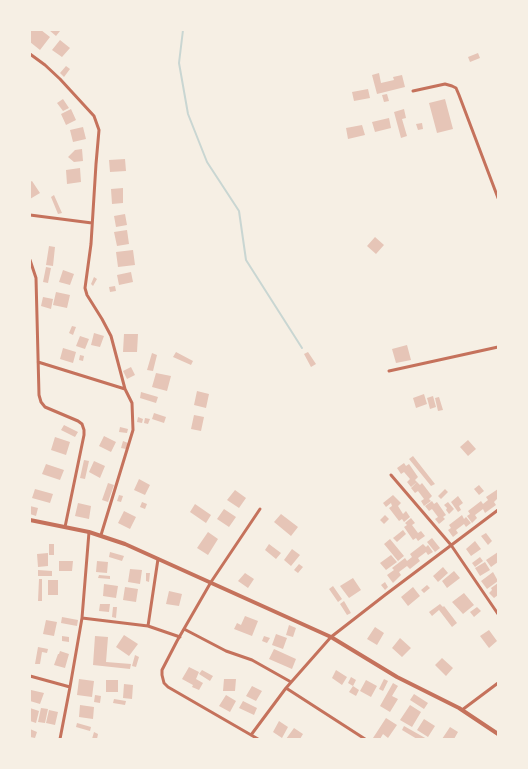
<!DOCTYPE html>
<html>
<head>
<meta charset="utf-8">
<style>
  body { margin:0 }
  #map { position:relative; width:528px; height:769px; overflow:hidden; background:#f6efe4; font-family:Inter,sans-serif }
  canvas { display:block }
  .frame { position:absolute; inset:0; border:31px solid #f6efe4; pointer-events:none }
</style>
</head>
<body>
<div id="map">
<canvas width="528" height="769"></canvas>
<div class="frame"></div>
</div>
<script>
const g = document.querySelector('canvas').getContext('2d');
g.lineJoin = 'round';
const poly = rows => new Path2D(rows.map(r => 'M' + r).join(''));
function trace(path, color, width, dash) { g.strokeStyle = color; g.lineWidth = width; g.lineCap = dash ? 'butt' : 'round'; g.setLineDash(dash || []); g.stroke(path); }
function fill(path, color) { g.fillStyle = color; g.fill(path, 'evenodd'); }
trace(poly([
  [183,30,179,63,188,114,207,162,239,211,246,260,302,348]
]), '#c9d6d2', 2);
fill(poly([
  [30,30,41,30,50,37,40,50,30,42],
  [49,30,58,30,60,31,56,36],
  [60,40,70,48,62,57,52,50],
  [478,53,480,58,470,62,468,57],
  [66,66,70,69,64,77,60,73],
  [379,73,381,83,394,80,393,77,402,75,405,87,377,94,372,75],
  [368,89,370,98,354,101,352,92],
  [387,94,389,101,384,102,382,95],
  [63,99,69,108,63,111,57,103],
  [445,99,453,129,437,133,429,103],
  [71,109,76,120,66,125,61,114],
  [404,109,406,118,402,119,407,136,401,138,394,112],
  [389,118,391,128,375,132,372,122],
  [422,123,423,129,418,130,416,124],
  [362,125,365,135,348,139,346,128],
  [83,127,86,139,73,142,70,130],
  [82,149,83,161,74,162,68,157,75,150],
  [125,159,126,171,110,172,109,160],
  [80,168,81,182,67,184,66,170],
  [32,181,40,193,30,199,30,182],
  [123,188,123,203,112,204,111,189],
  [54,195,62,213,58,214,51,197],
  [125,214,127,225,116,227,114,216],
  [127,230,129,244,117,246,114,232],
  [375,237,384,245,376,254,367,246],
  [49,246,55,247,53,266,46,265],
  [133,250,135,265,118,267,116,252],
  [46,267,51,268,48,283,43,282],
  [63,270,74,274,70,285,59,282],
  [131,272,133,282,119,285,117,275],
  [94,277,97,279,93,286,91,284],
  [115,286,116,291,110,292,109,287],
  [56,292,70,295,67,308,53,305],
  [43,297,53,299,51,309,41,306],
  [72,326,76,327,73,335,69,333],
  [94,333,104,336,100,347,91,345],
  [124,334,138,334,137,352,123,352],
  [80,336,89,339,85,349,76,346],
  [407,345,411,360,396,363,392,349],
  [63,348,76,352,73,363,60,359],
  [176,352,193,361,191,365,173,357],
  [308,352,316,364,311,367,304,354],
  [152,353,157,355,153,371,147,370],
  [80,355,84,356,83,361,79,360],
  [131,367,135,375,127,379,123,371],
  [156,373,171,376,167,391,152,387],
  [197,391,209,394,206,408,194,405],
  [141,392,158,397,156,403,140,398],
  [424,394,427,404,416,408,413,398],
  [433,396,436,407,430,409,427,398],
  [439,397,443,410,438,411,435,398],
  [154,413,166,417,164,423,152,419],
  [194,415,204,417,201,431,191,429],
  [138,417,143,419,142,423,137,422],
  [145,418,150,419,148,424,144,423],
  [64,425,78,432,75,437,61,430],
  [120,427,128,429,127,433,119,432],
  [104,436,116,442,111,452,99,446],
  [55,437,70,442,66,455,51,450],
  [468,440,476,449,468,456,460,447],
  [123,441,128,443,126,449,121,448],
  [413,456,435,484,431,486,409,459],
  [84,460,89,461,85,479,80,478],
  [94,461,105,466,100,478,89,472],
  [404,463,406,466,409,464,418,477,415,480,417,482,411,487,407,482,410,479,404,472,401,474,397,468],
  [46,464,64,470,60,480,42,474],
  [139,479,150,485,145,495,134,490],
  [417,482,420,485,422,483,432,496,429,499,431,501,424,506,421,501,424,499,418,491,415,493,411,488],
  [108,483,114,485,108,502,102,500],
  [479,485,484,491,479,495,474,489],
  [35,489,53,494,50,503,32,498],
  [445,489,448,492,441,499,438,496],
  [498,489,498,498,494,502,496,505,485,513,483,509,475,515,477,518,472,523,467,516,470,514,468,511,481,501,483,504,488,500,486,497],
  [235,490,246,498,239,508,227,500],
  [119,495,123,496,121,502,117,501],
  [393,495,401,503,398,506,403,514,406,511,410,517,404,522,402,519,399,521,389,508,392,506,391,503,386,507,383,503],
  [458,496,463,503,459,506,461,510,458,512,451,502],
  [432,501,434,504,437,502,446,515,443,517,445,519,439,524,435,519,438,517,432,509,429,511,425,506],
  [142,502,147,504,145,509,140,507],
  [448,502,454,509,449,514,446,510,447,508,444,505],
  [78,503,91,506,89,519,75,516],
  [195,504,211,515,206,523,190,512],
  [30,506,38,508,36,516,30,514],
  [224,509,236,517,229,527,217,519],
  [124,511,136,517,130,529,118,523],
  [281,514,298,527,291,536,274,522],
  [385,515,389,519,384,524,380,520],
  [462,515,464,519,466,517,471,523,466,527,464,524,456,530,458,533,453,537,448,530,451,528,449,525],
  [411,518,415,523,412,525,418,533,421,531,425,536,418,541,416,538,413,540,404,527,407,525,405,523],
  [403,530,406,534,397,542,393,538],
  [208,532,218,539,208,555,197,548],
  [486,533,492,541,488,545,481,536],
  [432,538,440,548,435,552,427,542],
  [390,539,404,556,398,561,384,544],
  [475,541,481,549,471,556,466,549],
  [49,544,54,544,54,555,49,555],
  [269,544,281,553,276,559,265,550],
  [423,544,426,547,428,545,433,552,428,555,426,552,418,558,420,561,410,569,407,566,399,572,401,575,393,583,387,575,394,570,392,568,405,558,407,561,412,557,410,554],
  [292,549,300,555,291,566,284,560],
  [110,552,124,556,122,561,109,557],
  [498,552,498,562,491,567,486,560],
  [48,553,48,566,38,567,37,554],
  [391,555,397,562,386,570,380,563],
  [480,557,483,561,475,567,472,563],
  [59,561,73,561,72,571,59,571],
  [97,561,108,562,107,573,96,572],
  [485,562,490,570,480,576,475,568],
  [299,564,303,567,298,573,294,570],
  [443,567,448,573,438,582,433,576],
  [130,569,142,570,140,584,128,582],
  [38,570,52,571,52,576,38,576],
  [454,571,460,578,447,588,442,581],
  [493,572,498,581,487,589,481,581],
  [146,573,150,573,149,582,146,581],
  [245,573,254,579,248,588,238,581],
  [99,575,110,576,110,579,98,578],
  [353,578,361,590,349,598,340,586],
  [39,579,42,579,42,601,38,601],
  [48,580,58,580,58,595,48,595],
  [385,582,388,587,385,590,381,585],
  [498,583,498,595,494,598,489,593,492,590,491,588],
  [104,584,118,586,116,598,103,596],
  [427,585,430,588,424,593,421,590],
  [333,586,342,599,338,602,329,589],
  [125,587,138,589,136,602,123,600],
  [413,587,420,596,408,606,401,597],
  [169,591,182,594,179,606,166,604],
  [464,593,474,605,463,614,452,602],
  [344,601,351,613,347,615,340,604],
  [100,604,110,604,109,612,99,611],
  [440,604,443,607,444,606,457,623,452,627,439,610,432,616,429,612],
  [113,607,117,607,116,618,112,617],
  [477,607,481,611,474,617,470,612],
  [245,616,258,621,252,636,234,629,237,623,241,625],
  [62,617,78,620,77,626,61,623],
  [46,620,57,622,54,636,43,634],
  [289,625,296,628,293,637,286,635],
  [375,627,384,633,377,645,367,639],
  [489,630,497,641,489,648,480,636],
  [276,634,287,638,283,649,272,645],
  [124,635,138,644,129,656,116,647],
  [62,636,69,637,69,642,62,641],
  [95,636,108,637,106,662,131,664,130,669,93,665],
  [264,636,270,638,267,643,262,641],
  [400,638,411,648,402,657,392,648],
  [38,647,48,649,47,653,42,652,40,664,35,664],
  [274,649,296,659,292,669,269,659],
  [60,651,69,654,65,668,54,665,58,654,59,654],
  [135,655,139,657,136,667,132,666],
  [442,658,453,668,446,676,435,665],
  [189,667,199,672,196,679,203,683,199,690,192,687,193,685,182,679],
  [202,670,213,676,210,681,199,674],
  [336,670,347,677,342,685,332,678],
  [351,677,356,680,353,686,348,683],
  [79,679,94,681,92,697,77,695],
  [224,679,236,679,235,691,223,691],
  [384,679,388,681,383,691,379,689],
  [106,680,118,680,118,692,106,692],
  [366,680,377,686,371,697,360,691],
  [393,683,398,686,392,696,398,699,390,712,380,706],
  [124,684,133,685,132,699,123,698],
  [252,686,262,691,256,701,246,696],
  [353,686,359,690,356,696,349,692],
  [31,690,44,693,40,704,30,701],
  [414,694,428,703,424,709,410,700],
  [95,695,101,696,100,703,94,702],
  [226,695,236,701,230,712,219,706],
  [114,699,126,701,125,705,113,703],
  [243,701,257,708,254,715,239,708],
  [80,705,94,707,93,719,79,717],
  [410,705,421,712,412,727,400,720],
  [30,708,39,711,36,723,30,721],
  [41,708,48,709,45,723,38,722],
  [49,710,58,712,55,725,46,723],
  [386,718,397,725,388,738,383,734,380,739,374,739,373,738],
  [424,719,435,726,428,737,417,730],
  [279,721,288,727,282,738,273,732],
  [77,723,91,727,90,731,76,727],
  [404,726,427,739,417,739,402,730],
  [450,727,458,732,454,739,442,739],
  [294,728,303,734,300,739,286,739],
  [30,729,37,732,35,738,30,737],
  [94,732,98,734,97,739,92,739]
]), '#e6c5b7');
trace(poly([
  [30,54,45,65,60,79,94,116,99,130,96,164,91,244,85,288,87,295,102,319,111,336,125,389,132,403,133,430,101,535],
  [413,91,445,84,452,86,456,88,459,95,498,198],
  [30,215,92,223],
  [30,260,36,278,39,395,41,402,45,407,78,421,82,424,84,430,84,435,65,527],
  [38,362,125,389],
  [389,371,498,347],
  [391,475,451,545,498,614],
  [82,618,148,626,180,637],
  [148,626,158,559],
  [184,629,226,651,252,660,291,682],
  [30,676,70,687],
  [286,688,365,739],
  [462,710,498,683],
  [251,735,286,688,331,637,385,595,498,510],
  [60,739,70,687,82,618,89,532],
  [258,739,168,687,164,683,162,675,162,670,177,641,211,582,260,509]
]), '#c5725c', 3);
trace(poly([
  [30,520,89,532,125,544,331,637,397,677,459,708,498,734]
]), '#c5725c', 4);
</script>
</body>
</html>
